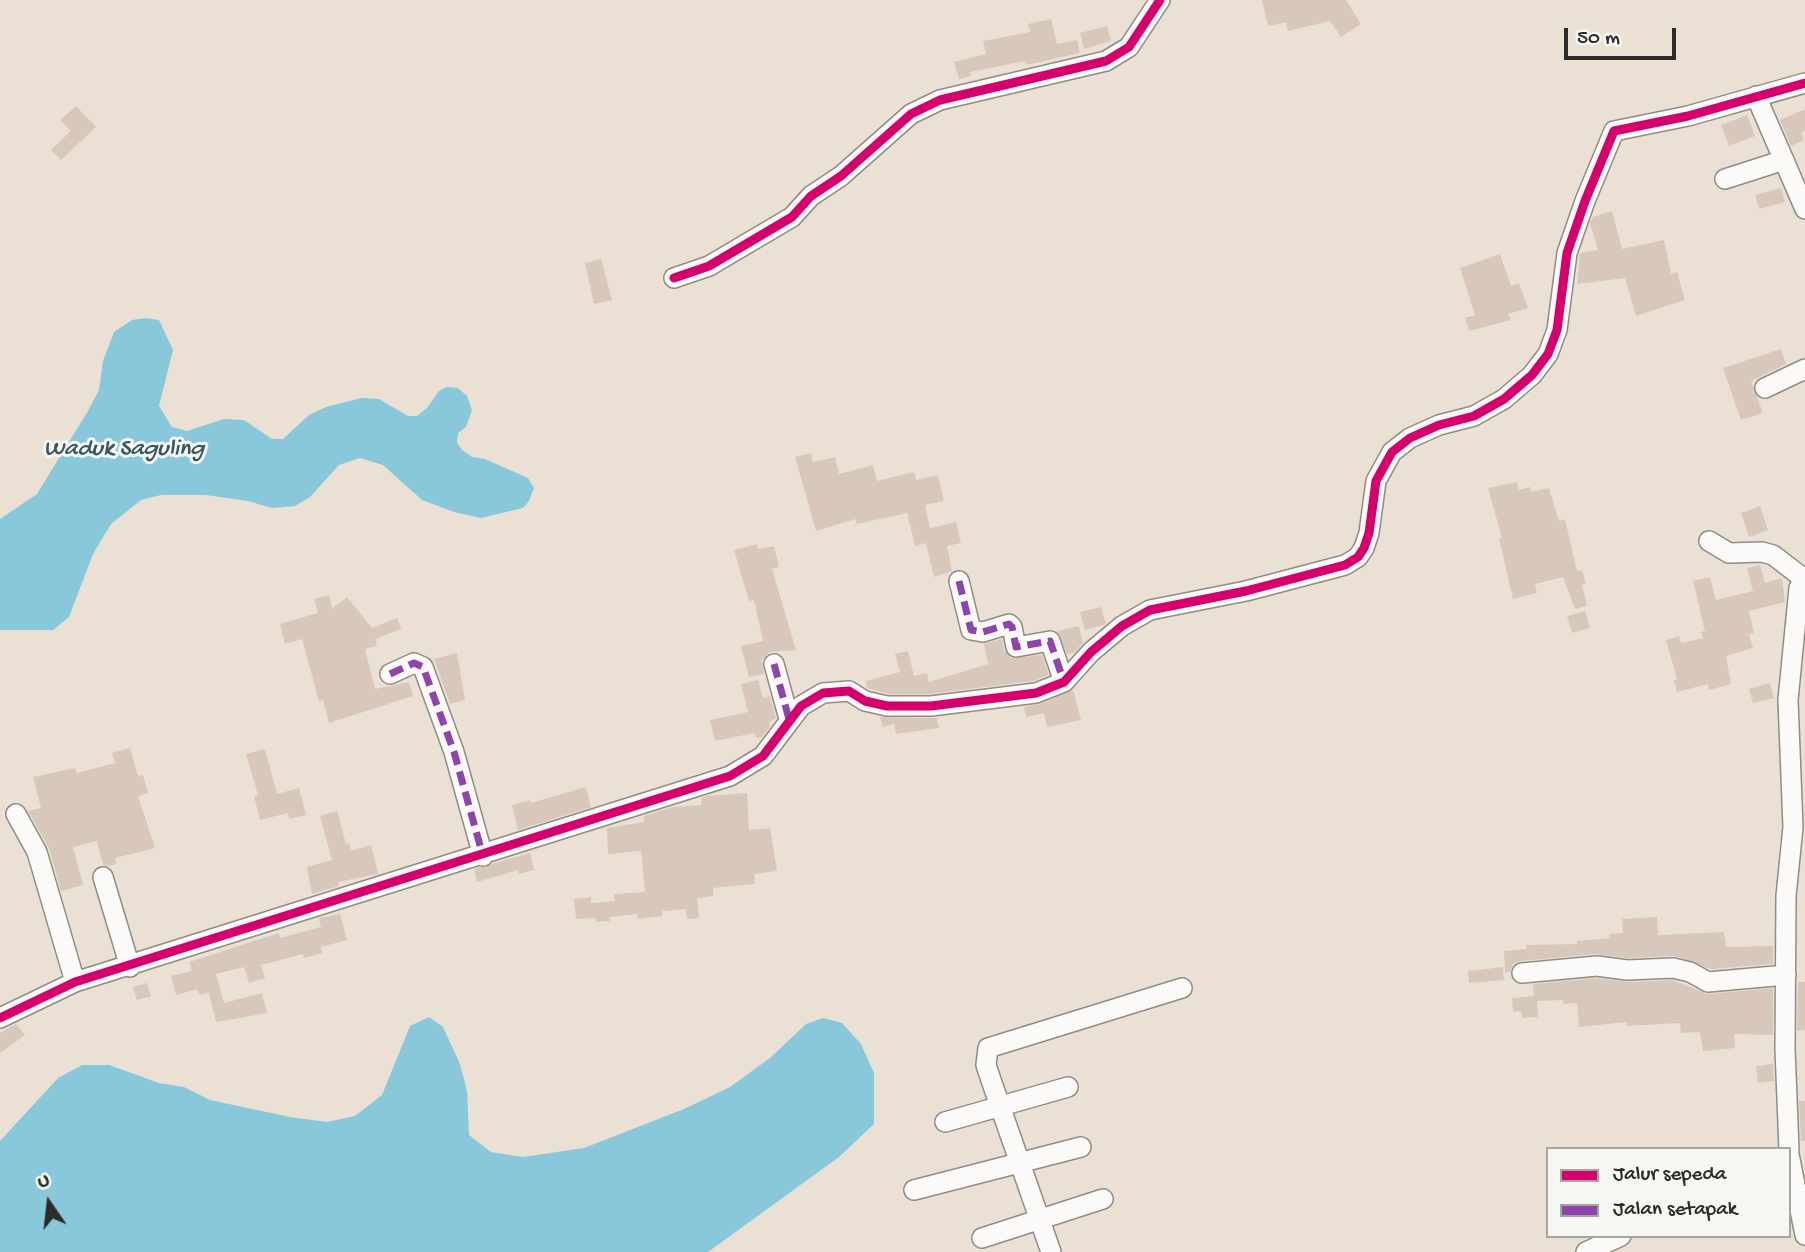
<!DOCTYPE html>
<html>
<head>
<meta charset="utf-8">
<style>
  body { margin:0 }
  #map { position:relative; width:1805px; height:1252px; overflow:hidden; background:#eae1d4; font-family:"Gochi Hand",sans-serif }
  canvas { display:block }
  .legend { position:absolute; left:1546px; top:1147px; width:245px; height:91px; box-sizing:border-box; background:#f6f6f2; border:2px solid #a5a5a2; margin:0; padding:9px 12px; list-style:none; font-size:21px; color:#2b2b2b }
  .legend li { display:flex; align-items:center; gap:14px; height:35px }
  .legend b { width:35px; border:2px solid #a5a5a2 }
  .north { position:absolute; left:14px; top:1168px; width:70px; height:70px; -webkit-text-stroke:5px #f6f6f2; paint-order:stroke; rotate:346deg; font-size:19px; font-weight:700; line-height:28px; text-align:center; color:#2b2b2b }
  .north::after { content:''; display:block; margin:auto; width:24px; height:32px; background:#2b2b2b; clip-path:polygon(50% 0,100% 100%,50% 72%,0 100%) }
  .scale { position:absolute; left:1564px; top:28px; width:112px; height:32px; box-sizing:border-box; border:4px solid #2b2b2b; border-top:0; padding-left:9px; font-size:21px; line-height:24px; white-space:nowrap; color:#2b2b2b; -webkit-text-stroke:5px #f6f6f2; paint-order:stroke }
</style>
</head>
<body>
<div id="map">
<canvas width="1805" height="1252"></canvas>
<ul class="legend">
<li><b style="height:9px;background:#d6006c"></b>Jalur sepeda</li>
<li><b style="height:9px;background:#8e44ad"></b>Jalan setapak</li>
</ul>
<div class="north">U</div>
<div class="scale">50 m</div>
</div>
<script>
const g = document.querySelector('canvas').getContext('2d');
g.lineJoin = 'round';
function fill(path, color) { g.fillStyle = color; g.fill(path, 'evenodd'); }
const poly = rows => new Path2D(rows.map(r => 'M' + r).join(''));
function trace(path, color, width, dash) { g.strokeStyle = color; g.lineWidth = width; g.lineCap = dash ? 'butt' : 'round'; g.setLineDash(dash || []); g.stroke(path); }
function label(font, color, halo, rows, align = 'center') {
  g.font = font + ' "Gochi Hand",sans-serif'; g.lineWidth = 6; g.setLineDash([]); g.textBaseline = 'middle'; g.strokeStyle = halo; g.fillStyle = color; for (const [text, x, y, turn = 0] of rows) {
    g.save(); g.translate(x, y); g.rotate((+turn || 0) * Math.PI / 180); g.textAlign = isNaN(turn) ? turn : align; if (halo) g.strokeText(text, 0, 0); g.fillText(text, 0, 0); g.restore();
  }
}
fill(poly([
  [146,318,159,320,173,350,159,406,172,427,187,431,224,419,244,420,272,439,283,439,309,415,326,407,361,398,379,399,408,416,417,416,427,408,439,391,447,387,458,388,467,396,472,410,466,427,458,433,457,442,462,450,472,457,485,459,528,478,534,488,529,501,523,508,481,518,454,512,422,500,383,465,360,458,339,465,310,497,295,506,272,508,248,501,206,495,161,495,141,500,111,524,93,554,69,617,53,630,0,630,0,519,37,494,88,411,99,390,103,361,114,332,132,320],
  [429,1017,443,1027,460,1064,467,1091,469,1135,491,1152,523,1157,584,1148,684,1109,730,1087,770,1058,806,1024,823,1018,842,1023,861,1044,874,1073,874,1124,839,1157,708,1252,0,1252,0,1141,58,1078,82,1065,109,1065,159,1083,184,1087,210,1100,290,1117,327,1122,355,1116,382,1095,410,1026]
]), '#88c8da');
fill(poly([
  [1262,0,1346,0,1361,24,1341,37,1330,21,1288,31,1286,22,1268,26],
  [1051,19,1057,44,1077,40,1080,53,1026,65,1025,61,970,72,971,76,959,79,954,62,986,54,983,41,1030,32,1028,24],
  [1107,26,1111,41,1084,49,1080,33],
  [76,106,96,127,61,160,51,150,71,131,60,120],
  [1805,109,1805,131,1801,133,1804,140,1791,146,1780,120],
  [1747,115,1755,136,1729,146,1721,125],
  [1781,188,1785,202,1759,209,1755,195],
  [1612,211,1622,249,1664,240,1671,274,1677,272,1685,300,1636,316,1625,278,1577,284,1580,253,1598,250,1590,223,1593,217],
  [1500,254,1511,286,1519,283,1528,308,1508,314,1511,320,1469,331,1465,318,1475,315,1460,268],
  [601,259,612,300,594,304,585,263],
  [1781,349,1786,364,1751,381,1763,413,1741,420,1723,368],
  [811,453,813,462,835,457,839,474,873,465,877,481,914,472,916,480,938,475,944,501,925,505,930,528,956,522,961,543,947,546,952,571,934,577,926,543,915,546,907,513,857,524,855,519,816,531,795,457],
  [1517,482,1519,490,1530,487,1531,492,1549,488,1559,521,1565,519,1577,571,1582,570,1586,584,1582,585,1587,606,1575,609,1563,577,1535,584,1537,593,1513,599,1499,538,1502,538,1488,488],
  [1760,506,1768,530,1749,537,1741,513],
  [757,544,758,549,774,546,779,567,772,569,796,650,770,652,762,660,764,674,749,677,741,646,763,641,754,600,749,601,734,550],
  [1760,565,1765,583,1782,578,1785,602,1749,611,1754,633,1749,634,1753,648,1726,656,1731,684,1709,690,1708,684,1677,692,1674,680,1677,679,1666,640,1679,636,1681,643,1703,638,1701,632,1705,631,1693,581,1710,577,1716,600,1753,591,1747,568],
  [329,595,332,609,347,597,372,628,397,618,401,629,375,639,377,646,365,649,375,689,409,682,413,696,329,723,323,700,319,701,302,639,285,644,280,624,318,613,314,599],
  [1101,607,1106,624,1085,630,1080,612],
  [1585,611,1590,628,1572,633,1567,616],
  [1079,626,1083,643,1074,653,1067,654,1057,631],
  [1002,639,1004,650,1011,658,1042,655,1049,675,1033,681,930,694,888,694,867,688,866,681,900,672,895,654,908,651,914,676,927,673,929,682,988,664,984,644],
  [457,653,465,700,450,704,434,659],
  [758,680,763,698,770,696,776,718,769,722,770,727,762,737,756,738,755,733,715,741,710,720,748,712,741,684],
  [1770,683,1774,698,1753,703,1749,689],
  [1073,690,1081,720,1047,727,1044,713,1026,717,1024,707,1040,704],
  [880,717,937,718,939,728,896,734,894,724,883,727],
  [130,748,138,776,143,775,148,793,138,796,155,848,115,858,117,864,109,866,103,865,97,841,73,847,83,885,61,891,49,848,28,811,41,808,33,777,75,768,77,773,115,763,112,753],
  [265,749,277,794,299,788,306,815,289,819,288,813,260,820,254,796,258,795,246,754],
  [586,787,591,807,518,830,512,805,530,800,531,803],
  [747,793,749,830,770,828,777,871,754,874,755,884,713,888,713,896,697,898,699,918,687,919,686,909,662,911,662,916,638,919,637,914,610,917,610,921,596,922,595,918,576,919,574,899,591,897,591,903,615,901,614,894,645,892,641,851,608,854,607,828,644,822,644,816,672,807,701,805,701,798,707,796],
  [337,811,346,844,349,843,351,851,371,845,378,874,338,882,339,886,312,894,307,867,332,860,320,816],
  [530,853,534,870,519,874,518,870,477,882,474,869],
  [340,914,347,940,321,947,322,953,304,958,303,954,261,965,265,978,249,983,244,967,216,974,224,1003,262,993,267,1013,216,1022,209,993,199,995,197,989,176,995,171,976,192,971,189,962,279,933,280,938,321,927,319,918],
  [1657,917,1658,935,1724,932,1726,947,1773,946,1773,964,1711,969,1675,956,1628,958,1596,954,1521,961,1514,963,1510,972,1505,972,1504,951,1527,949,1526,945,1577,944,1577,941,1609,938,1609,934,1623,933,1622,919],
  [1503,967,1504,980,1469,983,1468,971],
  [1597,978,1627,982,1672,980,1708,994,1773,988,1773,1035,1734,1034,1735,1048,1703,1051,1700,1032,1681,1033,1680,1023,1627,1026,1627,1022,1579,1027,1577,1003,1563,1004,1563,1000,1537,1001,1538,1017,1522,1018,1521,1011,1513,1012,1512,998,1534,996,1533,984],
  [1798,982,1805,982,1805,1030,1797,1031],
  [147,983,151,996,137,1000,133,987],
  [16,1024,25,1035,0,1053,0,1033],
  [1773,1064,1774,1081,1758,1083,1756,1066],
  [1799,1101,1805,1101,1805,1141,1801,1141]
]), '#d7c8bb');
const minor = poly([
  [1756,96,1805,209],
  [1725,179,1784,160],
  [674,278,709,266,792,217,811,196,841,176,911,114,940,100,1106,61,1129,47,1160,0],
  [1765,388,1805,369],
  [1709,541,1729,553,1762,552,1773,555,1803,578],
  [959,581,971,630,983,632,1009,624,1012,627,1016,647,1050,641,1064,682],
  [774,664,789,719],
  [390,674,414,663,423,667,454,752,483,856],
  [16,814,37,852,75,982],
  [103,877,130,967],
  [1522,973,1597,966,1627,970,1673,968,1690,972,1708,982,1786,975],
  [0,1018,75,982,730,776,763,756,801,706,823,693,849,691,865,701,887,706,931,706,1036,693,1064,682,1091,652,1122,626,1150,610,1246,591,1345,565,1358,557,1364,548,1369,533,1376,481,1392,452,1410,438,1439,425,1474,416,1504,399,1532,375,1548,354,1557,330,1567,253,1585,201,1614,131,1688,116,1805,83],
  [945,1122,1068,1087],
  [1789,1149,1785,1049,1786,896,1793,827,1788,700,1799,588,1805,577],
  [1789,1154,1805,1235],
  [914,1190,1081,1147],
  [982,1238,1103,1199],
  [1051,1252,992,1083,986,1065,988,1048,1182,988],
  [1586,1252,1621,1236]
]);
trace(minor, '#908c85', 22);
trace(minor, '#fcfaf9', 19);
trace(poly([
  [959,581,971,630,983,632,1009,624,1012,627,1016,647,1050,641,1064,682],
  [774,664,789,719],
  [390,674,414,663,423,667,454,752,483,856]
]), '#8e44ad', 7, [14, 7]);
trace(poly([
  [674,278,709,266,792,217,811,196,841,176,911,114,940,100,1106,61,1129,47,1160,0],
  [0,1018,75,982,730,776,763,756,801,706,823,693,849,691,865,701,887,706,931,706,1036,693,1064,682,1091,652,1122,626,1150,610,1246,591,1345,565,1358,557,1364,548,1369,533,1376,481,1392,452,1410,438,1439,425,1474,416,1504,399,1532,375,1548,354,1557,330,1567,253,1585,201,1614,131,1688,116,1805,83]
]), '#d6006c', 9);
label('italic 24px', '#3a5760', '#f6f6f2', [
  ["Waduk Saguling",124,450]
]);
</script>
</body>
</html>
